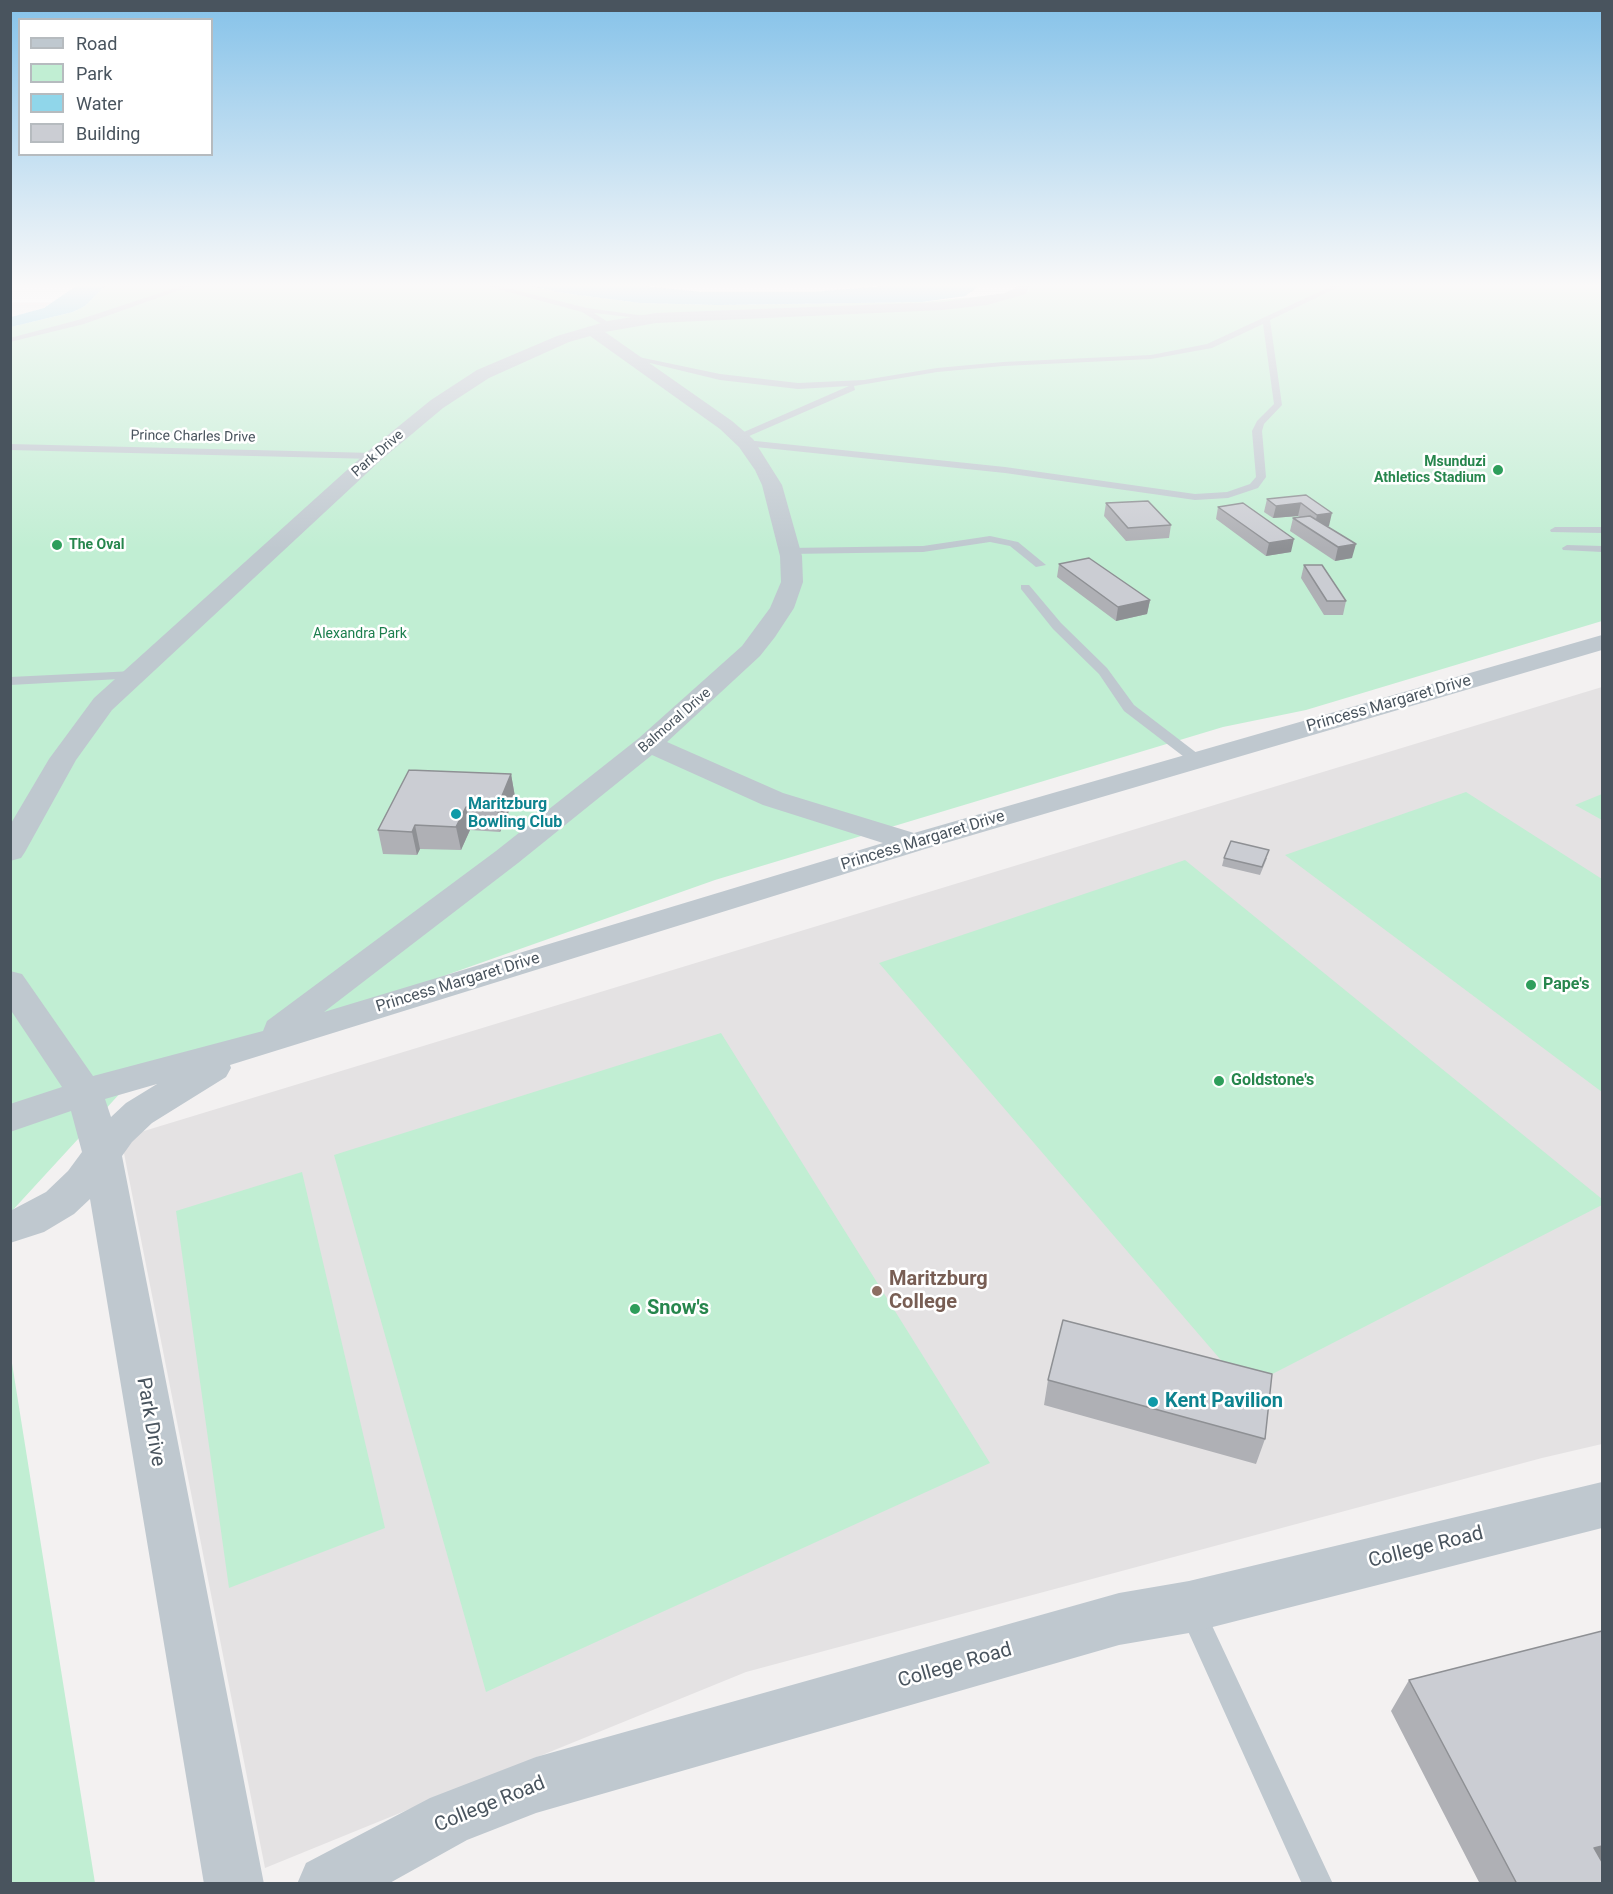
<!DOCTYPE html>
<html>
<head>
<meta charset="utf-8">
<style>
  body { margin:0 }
  #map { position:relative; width:1613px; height:1894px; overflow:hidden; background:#f3f1f1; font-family:Roboto,sans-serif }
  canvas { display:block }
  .frame { position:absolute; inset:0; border:12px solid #49545e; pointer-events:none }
  .legend { position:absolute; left:18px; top:18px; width:195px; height:138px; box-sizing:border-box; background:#fff; border:2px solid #b6bbbf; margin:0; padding:8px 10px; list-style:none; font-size:18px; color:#49545e }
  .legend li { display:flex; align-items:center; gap:12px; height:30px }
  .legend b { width:30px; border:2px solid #b6bbbf }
</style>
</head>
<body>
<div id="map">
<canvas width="1613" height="1894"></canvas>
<div class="frame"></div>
<ul class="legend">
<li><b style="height:8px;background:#bfc8cf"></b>Road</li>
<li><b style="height:16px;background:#c1eed3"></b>Park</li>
<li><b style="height:16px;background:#90d6ea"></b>Water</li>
<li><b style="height:16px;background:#cbcdd3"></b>Building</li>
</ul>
</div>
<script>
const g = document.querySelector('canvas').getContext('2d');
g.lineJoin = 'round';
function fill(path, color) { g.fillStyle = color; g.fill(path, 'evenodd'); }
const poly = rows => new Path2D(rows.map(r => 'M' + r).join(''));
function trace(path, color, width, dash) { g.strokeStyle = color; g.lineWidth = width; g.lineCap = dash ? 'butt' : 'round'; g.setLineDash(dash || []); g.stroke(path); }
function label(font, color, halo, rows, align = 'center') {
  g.font = font + ' Roboto,sans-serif'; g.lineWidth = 5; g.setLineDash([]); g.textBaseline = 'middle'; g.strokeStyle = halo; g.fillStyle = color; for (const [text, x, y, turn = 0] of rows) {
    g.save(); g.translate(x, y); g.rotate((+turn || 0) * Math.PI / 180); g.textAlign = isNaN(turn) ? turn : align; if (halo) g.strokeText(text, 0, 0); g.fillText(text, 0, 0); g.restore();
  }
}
fill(poly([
  [1602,687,1602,1444,1542,1458,746,1672,265,1868,121,1138]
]), '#e4e2e3');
fill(poly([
  [107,284,523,284,563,293,640,303,718,305,922,302,1025,292,1029,291,1029,284,1602,284,1602,621,1306,710,1223,727,715,880,124,1089,11,1212,11,327,73,312,85,306],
  [1466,792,1602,879,1602,1092,1285,855],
  [1602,794,1602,820,1575,805],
  [1185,860,1602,1199,1602,1205,1245,1388,879,963],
  [721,1033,990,1463,486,1692,334,1155],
  [302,1172,385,1528,229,1588,176,1211],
  [11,1357,95,1883,11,1883]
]), '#c1eed3');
fill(poly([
  [79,284,107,284,85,306,73,312,11,327,11,317,44,308],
  [523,284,627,284,701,292,813,292,906,284,982,284,965,296,922,302,718,305,640,303,563,293]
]), '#90d6ea');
fill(poly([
  [187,284,197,284,84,324,10,342,10,338,78,320,187,284],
  [479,284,491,284,587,308,660,318,656,320,594,313,611,324,608,328,582,312,479,284],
  [1336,284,1345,284,1270,320,1282,405,1264,424,1262,431,1266,477,1258,488,1228,498,1195,500,1005,473,746,446,741,443,746,440,1005,467,1195,494,1227,492,1250,484,1256,477,1252,431,1257,421,1274,404,1263,324,1212,348,1151,359,1003,366,937,372,854,386,855,390,740,440,735,437,737,435,849,386,798,389,720,380,625,357,629,355,720,374,798,383,864,380,937,368,1003,362,1151,355,1207,344,1336,284],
  [10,444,374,453,379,456,374,459,10,450,10,444],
  [1555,527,1602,527,1602,533,1551,532,1550,530,1555,527],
  [990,536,1018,542,1046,565,1036,567,1010,546,990,542,923,552,789,554,784,551,789,548,923,546,990,536],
  [1567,545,1602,546,1602,552,1563,550,1562,548,1567,545],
  [1021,585,1029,585,1061,623,1107,668,1134,705,1202,757,1202,763,1192,763,1124,711,1099,674,1053,629,1021,589,1021,585],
  [134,671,138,672,138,678,10,685,10,677,134,671],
  [1191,1596,1200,1600,1333,1884,1302,1884,1178,1609,1182,1600,1191,1596]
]), '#bfc8cf');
fill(poly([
  [1017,284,1031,284,1026,294,987,305,942,310,656,323,605,332,732,421,753,439,782,485,802,556,803,582,794,608,775,637,760,656,667,742,783,793,914,833,1602,635,1602,650,925,849,230,1065,231,1068,226,1077,152,1123,132,1142,122,1156,264,1884,204,1884,90,1199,74,1214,44,1232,10,1243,10,1211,46,1192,68,1171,82,1152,71,1111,10,1132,10,1104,62,1087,10,1009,10,971,22,974,93,1076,263,1031,267,1021,496,851,639,738,742,646,770,608,781,582,780,556,762,485,755,470,739,447,720,429,590,336,569,342,489,378,443,408,381,460,112,710,76,760,25,852,21,858,10,861,10,825,49,759,94,698,367,452,431,400,477,370,557,336,608,321,656,313,942,302,1005,293,1015,288,1017,284],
  [652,755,763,805,883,843,324,1012,518,863,652,755],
  [157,1084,126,1103,111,1117,105,1099,157,1084]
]), '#bfc8cf');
fill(poly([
  [1602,1482,1602,1528,1189,1633,1119,1645,536,1813,467,1840,388,1884,297,1884,306,1863,430,1798,536,1757,1119,1593,1189,1581,1602,1482]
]), '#bfc8cf');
fill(poly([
  [1306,495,1329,526,1327,526,1352,558,1335,561,1290,531,1293,518,1300,517,1298,516,1273,518,1264,512,1267,499],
  [1106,503,1171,525,1169,538,1126,541,1104,516],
  [1218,507,1291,552,1266,556,1216,519],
  [1059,564,1150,600,1147,614,1116,621,1057,577],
  [1304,565,1346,601,1343,615,1324,615,1301,578],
  [511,774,515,797,500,832,470,830,461,850,420,849,417,855,383,854,378,830],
  [1224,858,1267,858,1260,875,1222,866],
  [1048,1380,1265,1439,1256,1464,1044,1405],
  [1409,1680,1602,1884,1480,1884,1391,1711]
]), '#afb0b5');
fill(poly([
  [1301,503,1298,516,1273,518,1276,506],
  [1332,513,1329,526,1314,528,1317,515],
  [1294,539,1291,552,1266,556,1269,543],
  [1356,544,1352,558,1335,561,1338,547],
  [1150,600,1147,614,1116,621,1118,607],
  [511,774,515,797,500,832,497,808],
  [466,807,470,830,461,850,456,827],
  [415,825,420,849,417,855,412,832],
  [1602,1846,1602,1866,1594,1848]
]), '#8e9094');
const building = poly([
  [1306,495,1332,513,1317,515,1301,503,1276,506,1267,499,1306,495],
  [1148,501,1171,525,1128,528,1106,503,1148,501],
  [1243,503,1294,539,1269,543,1218,507,1243,503],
  [1310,516,1356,544,1338,547,1293,518,1310,516],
  [1089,558,1150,600,1118,607,1059,564,1089,558],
  [1304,565,1322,565,1346,601,1327,601,1304,565],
  [409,770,511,774,497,808,466,807,456,827,415,825,412,832,378,830,409,770],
  [1231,841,1269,850,1262,867,1224,858,1231,841],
  [1063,1320,1272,1374,1265,1439,1048,1380,1063,1320],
  [1602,1631,1602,1846,1594,1848,1602,1862,1602,1883,1517,1884,1409,1680,1602,1631]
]);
fill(building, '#cbcdd3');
trace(building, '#8e9094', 1.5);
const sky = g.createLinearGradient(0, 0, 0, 549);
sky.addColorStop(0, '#85c2e9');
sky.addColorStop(0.52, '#faf9f9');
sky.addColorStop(1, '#faf9f900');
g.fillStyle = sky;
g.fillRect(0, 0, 1613, 549);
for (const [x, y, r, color] of [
  [1498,470,6,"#2e9e5b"],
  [57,545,6,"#2e9e5b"],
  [456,814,6,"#0f9aa8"],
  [1531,985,6,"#2e9e5b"],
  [1219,1081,6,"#2e9e5b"],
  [877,1291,6,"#8d6e63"],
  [635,1309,6,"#2e9e5b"],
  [1153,1402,6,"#0f9aa8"]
]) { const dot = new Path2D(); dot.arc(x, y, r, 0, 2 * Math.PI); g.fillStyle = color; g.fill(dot); trace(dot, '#fff', 2); }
label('14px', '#49545e', '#fff', [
  ["Prince Charles Drive",193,437,1],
  ["Park Drive",378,454,-41],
  ["Balmoral Drive",675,721,-41]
]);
label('bold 14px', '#27864d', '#fff', [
  ["Msunduzi",1486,462],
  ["Athletics Stadium",1486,478],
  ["The Oval",69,545,"left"]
], 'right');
label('14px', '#1b7e4d', '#fff', [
  ["Alexandra Park",360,634]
]);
label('16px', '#49545e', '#fff', [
  ["Princess Margaret Drive",1389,704,-16],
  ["Princess Margaret Drive",923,841,-17],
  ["Princess Margaret Drive",458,983,-17]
]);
label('bold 16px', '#0d838f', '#fff', [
  ["Maritzburg",468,805],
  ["Bowling Club",468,823]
], 'left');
label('bold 16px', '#27864d', '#fff', [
  ["Pape's",1543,985],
  ["Goldstone's",1231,1081]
], 'left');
label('bold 20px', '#785e54', '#fff', [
  ["Maritzburg",889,1280],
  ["College",889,1303]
], 'left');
label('bold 20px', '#27864d', '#fff', [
  ["Snow's",647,1309]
], 'left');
label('bold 20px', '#0d838f', '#fff', [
  ["Kent Pavilion",1165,1402]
], 'left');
label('20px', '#49545e', '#fff', [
  ["Park Drive",150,1422,80],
  ["College Road",1426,1548,-14],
  ["College Road",955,1666,-16],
  ["College Road",490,1805,-22]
]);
</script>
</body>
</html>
